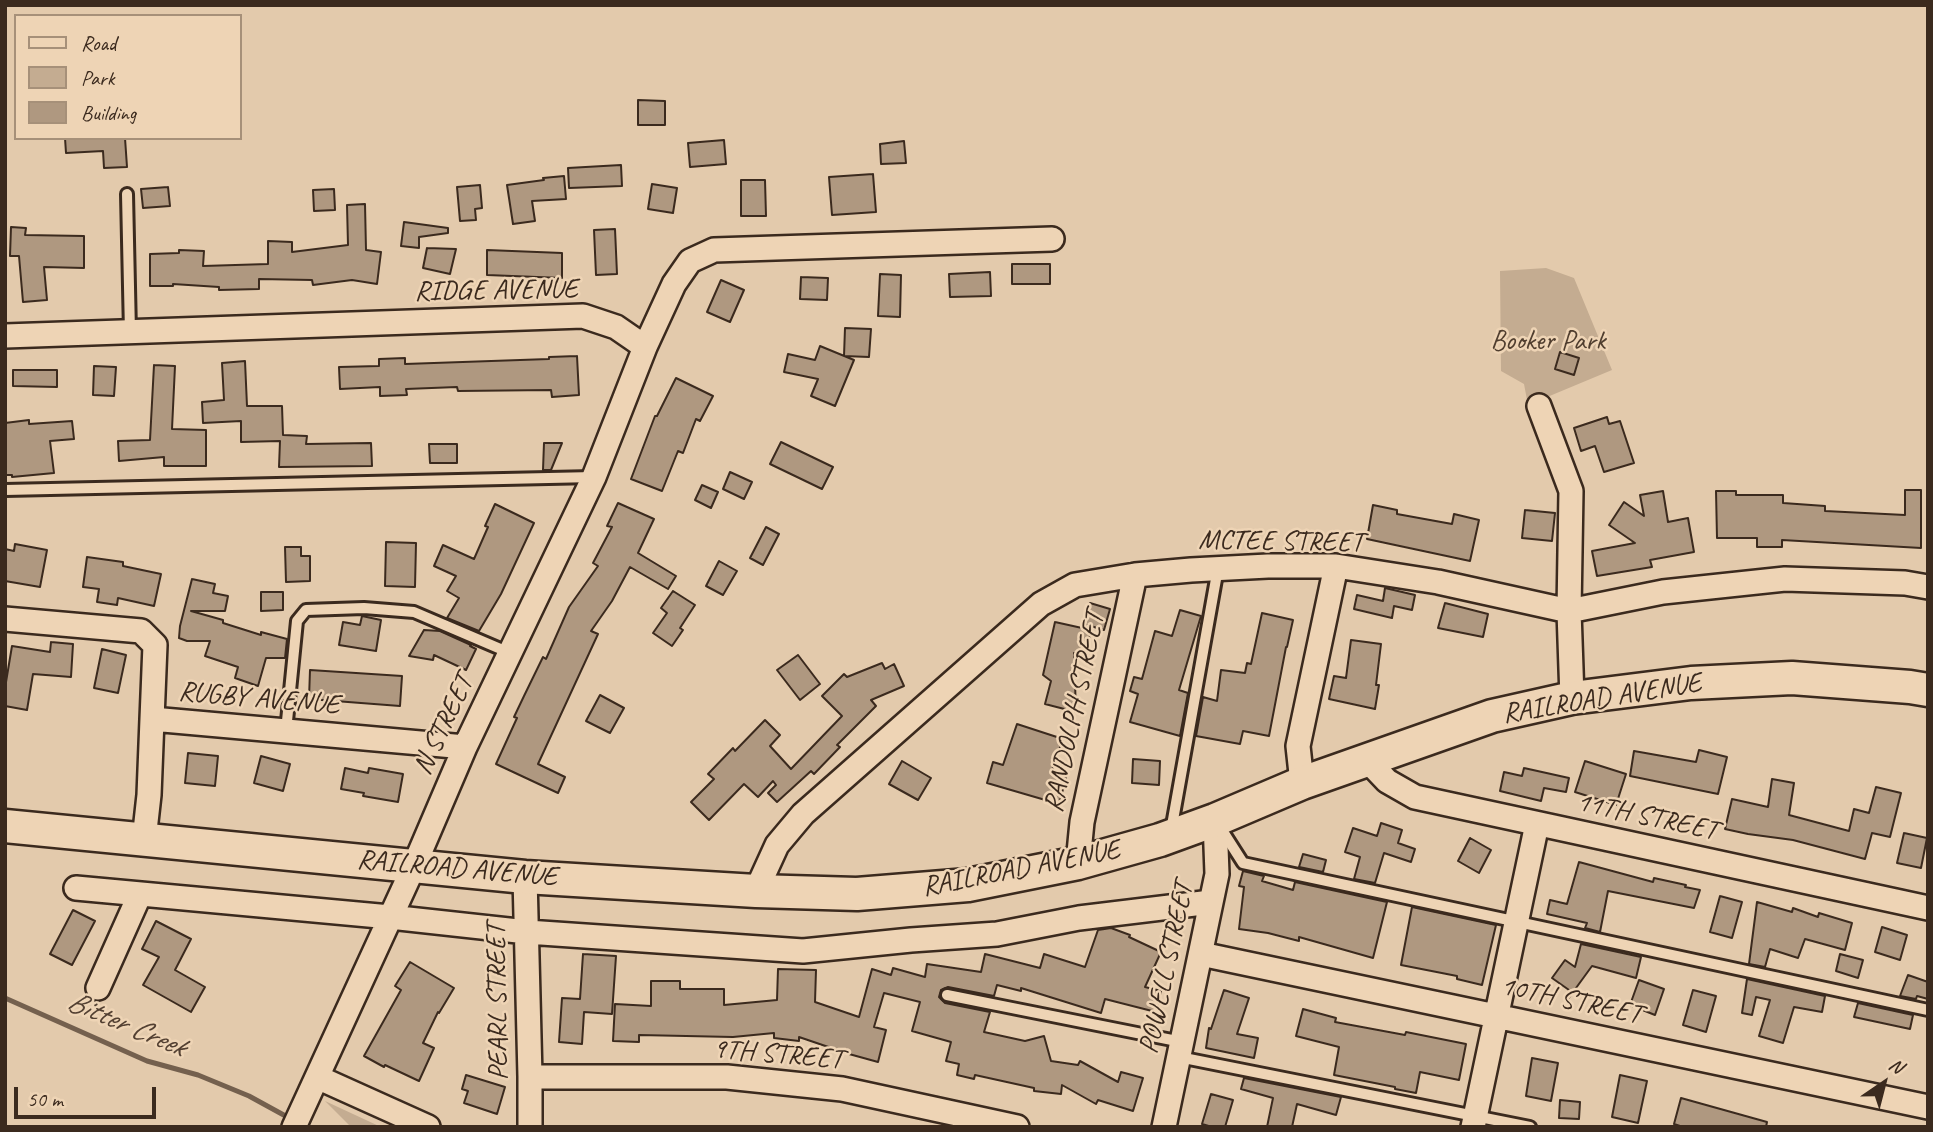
<!DOCTYPE html>
<html>
<head>
<meta charset="utf-8">
<style>
  body { margin:0 }
  #map { position:relative; width:1933px; height:1132px; overflow:hidden; background:#e3caac; font-family:Caveat,sans-serif }
  canvas { display:block }
  .frame { position:absolute; inset:0; border:7px solid #3b2a1e; pointer-events:none }
  .legend { position:absolute; left:14px; top:14px; width:228px; height:126px; box-sizing:border-box; background:#eed4b5; border:2px solid #a69079; margin:0; padding:9px 12px; list-style:none; font-size:21px; color:#3b2a1e }
  .legend li { display:flex; align-items:center; gap:14px; height:35px }
  .legend b { width:35px; border:2px solid #a69079 }
  .north { position:absolute; left:1849px; top:1048px; width:70px; height:70px; -webkit-text-stroke:5px #eed4b5; paint-order:stroke; rotate:35deg; font-size:19px; font-weight:700; line-height:28px; text-align:center; color:#3b2a1e }
  .north::after { content:''; display:block; margin:auto; width:24px; height:32px; background:#3b2a1e; clip-path:polygon(50% 0,100% 100%,50% 72%,0 100%) }
  .scale { position:absolute; left:14px; top:1087px; width:142px; height:32px; box-sizing:border-box; border:4px solid #3b2a1e; border-top:0; padding-left:9px; font-size:21px; line-height:24px; white-space:nowrap; color:#3b2a1e; -webkit-text-stroke:5px #eed4b5; paint-order:stroke }
</style>
</head>
<body>
<div id="map">
<canvas width="1933" height="1132"></canvas>
<div class="frame"></div>
<ul class="legend">
<li><b style="height:9px;background:#eed4b5"></b>Road</li>
<li><b style="height:19px;background:#c4ac91"></b>Park</li>
<li><b style="height:19px;background:#af9880"></b>Building</li>
</ul>
<div class="north">N</div>
<div class="scale">50 m</div>
</div>
<script>
const g = document.querySelector('canvas').getContext('2d');
g.lineJoin = 'round';
function fill(path, color) { g.fillStyle = color; g.fill(path, 'evenodd'); }
const poly = rows => new Path2D(rows.map(r => 'M' + r).join(''));
function trace(path, color, width, dash) { g.strokeStyle = color; g.lineWidth = width; g.lineCap = dash ? 'butt' : 'round'; g.setLineDash(dash || []); g.stroke(path); }
function label(font, color, halo, rows, align = 'center') {
  g.font = font + ' Caveat,sans-serif'; g.lineWidth = 5; g.setLineDash([]); g.textBaseline = 'middle'; g.strokeStyle = halo; g.fillStyle = color; for (const [text, x, y, turn = 0] of rows) {
    g.save(); g.translate(x, y); g.rotate((+turn || 0) * Math.PI / 180); g.textAlign = isNaN(turn) ? turn : align; if (halo) g.strokeText(text, 0, 0); g.fillText(text, 0, 0); g.restore();
  }
}
fill(poly([
  [1546,268,1574,278,1612,370,1528,405,1524,384,1501,371,1500,271],
  [325,1101,381,1127,351,1127]
]), '#c4ac91');
trace(poly([
  [5,998,147,1061,198,1075,249,1096,291,1119]
]), '#74604e', 5);
const building = poly([
  [638,100,665,101,665,125,638,125,638,100],
  [65,138,125,138,127,167,104,168,103,151,66,153,65,138],
  [724,140,726,164,690,167,688,143,724,140],
  [904,141,906,163,881,164,880,144,904,141],
  [621,165,622,186,569,188,568,168,621,165],
  [873,174,876,212,832,215,829,177,873,174],
  [564,176,566,199,532,201,535,221,513,224,507,185,544,180,543,178,564,176],
  [741,180,765,180,766,216,741,216,741,180],
  [652,184,677,188,673,213,648,209,652,184],
  [480,185,482,208,475,209,476,220,460,221,457,187,480,185],
  [168,187,170,206,143,208,141,189,168,187],
  [334,189,335,210,314,211,313,190,334,189],
  [365,204,366,250,381,252,377,284,352,280,313,285,312,280,259,279,259,289,219,290,219,287,173,284,173,286,150,286,150,254,179,253,179,250,204,251,203,266,268,264,268,241,292,242,292,252,348,245,347,205,365,204],
  [404,222,448,228,448,233,419,237,419,248,401,246,404,222],
  [11,227,26,228,25,235,84,236,84,268,44,267,47,300,23,302,19,256,10,256,11,227],
  [615,229,617,274,596,275,594,230,615,229],
  [427,248,456,249,450,274,423,268,427,248],
  [487,250,562,253,562,278,487,275,487,250],
  [1012,264,1050,264,1050,284,1012,284,1012,264],
  [990,272,991,296,950,297,949,274,990,272],
  [880,274,901,275,900,317,878,316,880,274],
  [801,277,828,278,827,300,800,299,801,277],
  [721,280,744,290,730,322,707,312,721,280],
  [845,328,871,329,869,357,844,356,845,328],
  [820,346,854,360,835,406,811,396,818,379,784,372,788,354,815,360,820,346],
  [1560,352,1579,358,1574,375,1555,369,1560,352],
  [577,356,579,395,552,397,551,390,458,391,457,387,406,389,407,395,380,396,380,387,340,389,339,367,379,366,379,359,405,358,405,364,549,359,549,357,577,356],
  [245,361,247,406,282,406,283,435,307,436,306,444,371,443,372,466,279,467,280,441,241,442,241,421,203,423,202,402,224,400,222,363,245,361],
  [154,365,175,366,172,429,206,430,206,466,164,466,164,457,119,461,118,441,150,440,154,365],
  [94,366,116,367,114,396,93,395,94,366],
  [13,370,57,370,57,387,13,386,13,370],
  [676,378,713,396,700,421,696,419,683,453,678,451,662,491,631,479,655,416,657,416,676,378],
  [1607,417,1609,424,1620,421,1634,463,1604,472,1595,446,1581,451,1574,428,1607,417],
  [29,420,29,424,72,421,74,439,50,441,54,473,12,477,12,475,5,475,5,423,29,420],
  [781,442,833,467,822,489,770,464,781,442],
  [544,443,562,443,551,470,543,470,544,443],
  [429,444,457,444,457,463,430,463,429,444],
  [730,472,752,482,744,499,723,489,730,472],
  [702,485,718,492,711,508,695,500,702,485],
  [1905,490,1921,490,1921,548,1782,540,1782,547,1757,547,1757,538,1717,538,1716,491,1736,491,1736,495,1783,495,1783,503,1825,506,1825,511,1905,515,1905,490],
  [1663,491,1668,522,1688,518,1694,552,1650,560,1652,567,1597,576,1592,551,1635,543,1609,525,1624,502,1644,516,1640,495,1663,491],
  [618,503,654,519,638,553,676,576,668,589,630,567,612,601,591,631,598,634,538,764,565,777,558,793,496,764,517,718,514,717,524,696,543,657,546,659,569,607,598,566,593,563,612,527,607,526,618,503],
  [495,504,534,523,501,594,479,631,447,618,459,598,447,591,456,576,434,566,443,545,474,559,488,527,485,526,495,504],
  [1373,505,1397,510,1397,514,1452,524,1454,514,1479,520,1470,561,1367,539,1373,505],
  [1525,510,1555,513,1552,541,1522,538,1525,510],
  [766,527,779,534,763,565,750,558,766,527],
  [386,542,416,543,415,587,385,586,386,542],
  [15,544,47,550,40,587,5,581,5,549,14,551,15,544],
  [285,547,301,547,301,556,310,556,310,581,286,582,285,547],
  [87,557,123,562,123,566,161,574,154,606,118,598,117,605,97,602,99,589,83,587,87,557],
  [719,561,737,571,723,595,706,586,719,561],
  [192,579,215,584,213,593,228,596,225,611,191,611,223,620,223,623,261,635,261,632,287,639,285,658,266,658,258,686,235,678,238,667,205,656,210,641,187,641,179,638,180,626,192,579],
  [1385,588,1415,595,1412,610,1394,606,1392,618,1354,609,1357,595,1383,601,1385,588],
  [673,591,695,605,680,628,683,630,672,646,653,633,667,613,661,608,673,591],
  [261,592,283,592,283,610,261,611,261,592],
  [1090,603,1110,609,1104,630,1084,624,1090,603],
  [1445,603,1488,614,1483,637,1438,628,1445,603],
  [1180,610,1201,616,1179,690,1188,693,1180,736,1130,722,1138,694,1130,691,1134,677,1142,679,1155,631,1172,636,1180,610],
  [1262,613,1293,620,1287,647,1286,647,1269,736,1243,731,1240,744,1196,736,1203,697,1217,701,1221,670,1245,673,1247,663,1251,664,1262,613],
  [362,616,381,620,376,651,339,645,343,622,360,625,362,616],
  [1055,622,1091,630,1085,655,1074,653,1076,712,1045,704,1051,681,1043,675,1055,622],
  [424,630,440,631,471,645,470,646,476,649,466,670,434,655,433,660,409,656,424,630],
  [1351,640,1381,644,1376,685,1379,685,1375,709,1329,699,1334,676,1346,678,1351,640],
  [51,642,73,644,71,677,33,674,27,710,5,706,5,688,12,646,50,652,51,642],
  [102,649,126,655,118,693,94,688,102,649],
  [798,655,820,684,800,700,777,670,798,655],
  [882,663,885,669,894,664,904,686,871,700,876,706,837,745,840,747,814,774,811,771,777,802,768,793,776,785,773,781,758,797,744,784,709,820,691,802,714,779,708,774,733,748,735,751,765,720,780,735,770,746,791,769,842,716,822,696,844,674,847,677,882,663],
  [310,670,402,676,400,706,309,699,310,670],
  [600,695,624,708,610,733,586,721,600,695],
  [1017,724,1063,739,1051,773,1066,778,1059,804,987,783,993,762,1003,765,1017,724],
  [1699,750,1727,757,1718,794,1630,776,1634,751,1696,762,1699,750],
  [188,753,218,756,215,786,185,783,188,753],
  [261,756,290,764,283,791,254,783,261,756],
  [1133,759,1160,761,1159,785,1132,783,1133,759],
  [902,761,931,778,918,800,889,784,902,761],
  [1585,761,1626,774,1616,805,1575,792,1585,761],
  [345,768,368,773,369,768,403,774,398,802,363,796,364,793,341,789,345,768],
  [1524,768,1569,778,1566,792,1544,788,1541,801,1500,791,1504,772,1522,776,1524,768],
  [1772,779,1794,783,1789,815,1849,831,1854,809,1869,813,1876,787,1901,793,1890,837,1872,833,1865,859,1793,840,1748,834,1725,829,1732,799,1768,807,1772,779],
  [1381,823,1402,830,1398,843,1415,849,1411,862,1384,853,1375,883,1354,879,1360,857,1345,852,1353,828,1377,836,1381,823],
  [1904,833,1927,838,1921,868,1897,863,1904,833],
  [1470,838,1491,850,1479,873,1458,861,1470,838],
  [1303,854,1326,860,1323,872,1299,867,1303,854],
  [1579,862,1653,882,1654,878,1686,885,1685,887,1700,890,1694,908,1608,891,1600,932,1585,928,1587,923,1547,914,1550,900,1567,904,1579,862],
  [1243,871,1264,876,1262,881,1293,890,1295,882,1387,902,1373,958,1299,937,1299,941,1268,933,1239,929,1244,887,1239,886,1243,871],
  [1720,896,1742,902,1732,938,1710,932,1720,896],
  [1757,902,1792,912,1793,908,1818,917,1819,913,1852,923,1845,950,1805,939,1798,958,1770,949,1765,967,1749,964,1757,902],
  [1412,907,1496,925,1482,985,1457,979,1457,976,1401,965,1412,907],
  [73,910,95,921,72,965,50,954,73,910],
  [156,921,191,939,175,970,205,987,191,1012,143,985,159,957,142,949,156,921],
  [1882,927,1907,935,1900,960,1875,952,1882,927],
  [1111,928,1130,935,1129,937,1161,952,1145,987,1161,991,1156,1012,1105,999,1101,1013,1021,988,1021,991,997,985,994,996,948,987,941,990,939,997,945,1003,990,1012,984,1032,1025,1041,1044,1036,1051,1061,1078,1065,1080,1061,1118,1082,1121,1072,1143,1078,1133,1111,1098,1100,1096,1104,1062,1085,1061,1094,1034,1091,1034,1088,975,1075,974,1079,957,1075,959,1064,946,1061,951,1042,912,1031,920,1002,884,993,874,1027,886,1030,878,1062,849,1054,799,1037,799,1041,774,1038,774,1033,733,1037,639,1035,639,1042,613,1041,615,1004,651,1006,651,981,680,981,680,989,724,989,724,1005,777,1000,778,969,816,970,815,1002,859,1017,872,969,891,975,893,968,925,977,927,964,981,972,985,954,1040,968,1044,954,1085,967,1098,930,1111,928],
  [1581,944,1641,957,1636,978,1592,966,1568,999,1567,998,1569,990,1552,978,1565,960,1575,967,1581,944],
  [583,954,616,956,612,1014,584,1012,582,1044,559,1042,562,998,580,999,583,954],
  [1840,954,1863,960,1858,978,1836,971,1840,954],
  [410,962,454,988,439,1013,438,1012,423,1043,434,1048,419,1081,385,1065,384,1067,364,1056,401,990,395,986,410,962],
  [1908,975,1928,982,1928,999,1917,996,1916,999,1900,996,1908,975],
  [1747,979,1825,996,1822,1012,1794,1007,1783,1043,1759,1036,1770,1000,1756,997,1752,1015,1742,1013,1747,979],
  [1639,980,1664,989,1655,1015,1630,1005,1639,980],
  [1224,990,1249,998,1237,1034,1258,1038,1254,1058,1206,1048,1209,1028,1211,1029,1224,990],
  [1693,990,1716,996,1706,1032,1683,1025,1693,990],
  [1858,1003,1913,1015,1910,1029,1854,1017,1858,1003],
  [1303,1009,1336,1018,1335,1022,1405,1035,1406,1032,1466,1044,1459,1080,1420,1072,1416,1093,1395,1089,1395,1087,1334,1075,1339,1047,1296,1036,1303,1009],
  [1532,1058,1558,1063,1551,1101,1526,1096,1532,1058],
  [466,1075,505,1087,497,1114,464,1103,468,1091,462,1089,466,1075],
  [1620,1075,1647,1081,1638,1123,1612,1117,1620,1075],
  [1244,1078,1341,1097,1336,1115,1297,1104,1292,1127,1267,1127,1273,1098,1241,1089,1244,1078],
  [1211,1094,1233,1100,1225,1127,1212,1127,1202,1124,1211,1094],
  [1681,1098,1767,1122,1766,1127,1683,1127,1674,1124,1681,1098],
  [1560,1100,1580,1102,1579,1119,1559,1118,1560,1100]
]);
fill(building, '#af9880');
trace(building, '#3b2a1e', 2);
const lane = poly([
  [127,194,130,333],
  [5,490,594,477],
  [286,731,297,621,306,610,364,608,414,612,510,653],
  [1220,827,1243,863,1928,1010],
  [1171,831,1218,568],
  [947,995,1182,1042],
  [1179,1057,1530,1127]
]);
const street = poly([
  [5,336,583,316,616,327,645,347],
  [1539,406,1571,491,1569,611,1572,698],
  [5,619,141,631,155,645,152,719,465,747],
  [1367,760,1387,781,1415,797,1928,908],
  [1302,783,1298,746,1336,566],
  [144,840,149,795,152,719],
  [1078,863,1082,822,1135,575],
  [525,877,530,1077,530,1127],
  [76,888,390,917,527,932,803,951,911,940,997,934,1079,918,1211,902],
  [756,891,777,845,803,814,1041,604,1075,585,1135,575,1191,570,1268,566,1336,566,1438,582,1569,611,1663,592,1785,579,1905,583,1928,587],
  [1201,954,1928,1107],
  [98,988,140,894],
  [317,1077,428,1127],
  [530,1077,727,1077,842,1089,1017,1127],
  [294,1127,414,866,465,747,594,477,645,347,674,284,690,261,714,250,1052,239],
  [1164,1127,1217,874,1215,820],
  [1473,1127,1537,824]
]);
const secondary = poly([
  [5,826,525,877,756,891,857,894,968,885,1078,863,1160,840,1215,820,1302,783,1492,716,1572,698,1691,683,1792,678,1910,687,1928,690]
]);
trace(lane, '#3b2a1e', 16);
trace(street, '#3b2a1e', 28);
trace(secondary, '#3b2a1e', 37);
trace(lane, '#eed4b5', 10);
trace(street, '#eed4b5', 23);
trace(secondary, '#eed4b5', 32);
label('28px', '#3b2a1e', '#eed4b5', [
  ["RIDGE AVENUE",496,291,-1],
  ["MCTEE STREET",1281,542,1],
  ["RUGBY AVENUE",259,699,5],
  ["RAILROAD AVENUE",1602,699,-9],
  ["RANDOLPH STREET",1075,712,-78],
  ["N STREET",444,725,-65],
  ["11TH STREET",1647,817,12],
  ["RAILROAD AVENUE",457,869,5],
  ["RAILROAD AVENUE",1021,869,-11],
  ["POWELL STREET",1167,968,-78],
  ["10TH STREET",1571,1001,12],
  ["PEARL STREET",498,1002,-91],
  ["9TH STREET",778,1055,5]
]);
label('28px', '#503e2f', '#eed4b5', [
  ["Booker Park",1548,342]
]);
label('italic 30px', '#534032', '#eed4b5', [
  ["Bitter Creek",126,1025,23]
]);
</script>
</body>
</html>
